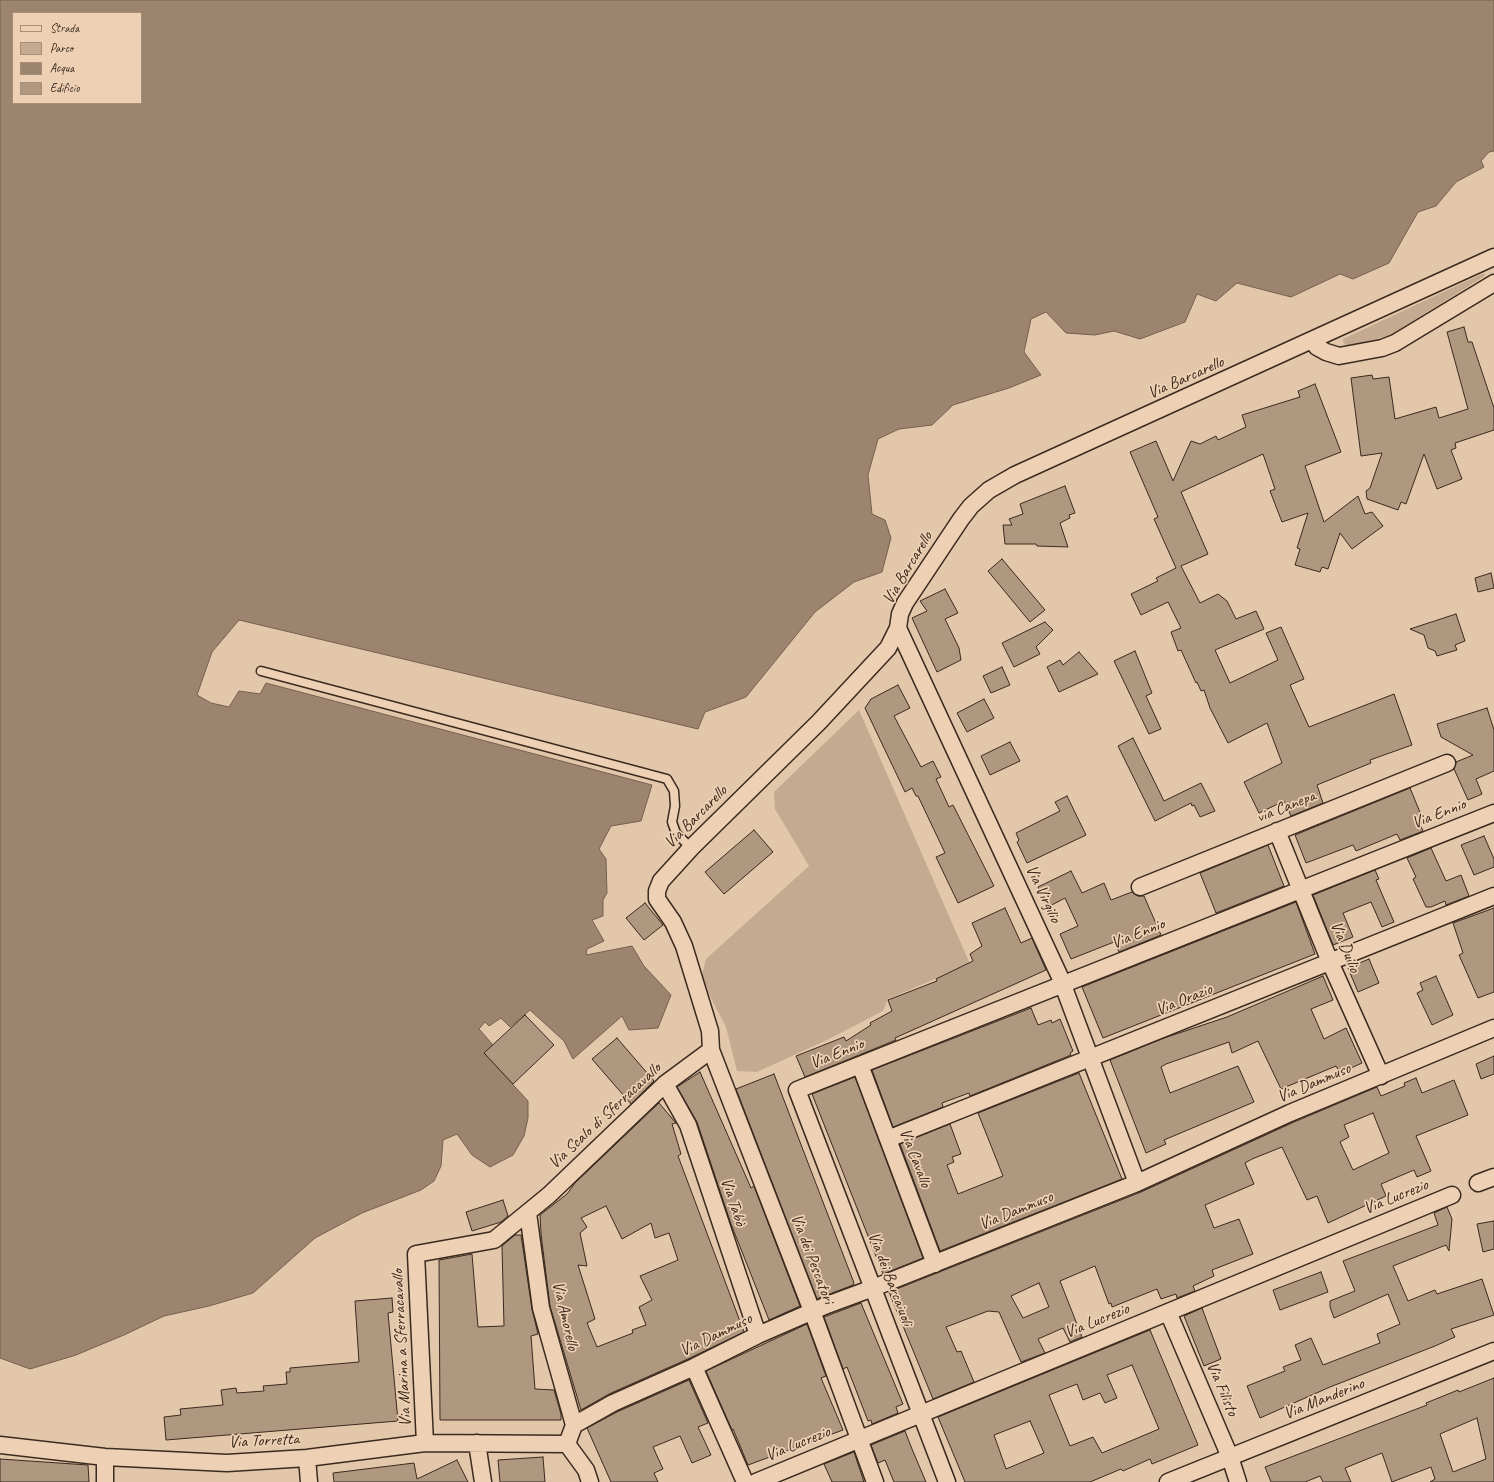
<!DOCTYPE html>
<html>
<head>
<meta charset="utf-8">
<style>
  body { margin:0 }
  #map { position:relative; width:1494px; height:1482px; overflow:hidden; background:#e3c7ab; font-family:Caveat,sans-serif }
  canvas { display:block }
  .legend { position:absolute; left:12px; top:12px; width:130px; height:92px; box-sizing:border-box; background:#eed1b4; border:1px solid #a68e78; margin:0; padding:5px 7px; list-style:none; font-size:12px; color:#3b2a1e }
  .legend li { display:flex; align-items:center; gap:8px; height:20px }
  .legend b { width:20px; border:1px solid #a68e78 }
</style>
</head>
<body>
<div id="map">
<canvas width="1494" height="1482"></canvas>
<ul class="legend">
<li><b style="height:5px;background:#eed1b4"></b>Strada</li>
<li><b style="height:11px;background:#c4aa91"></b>Parco</li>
<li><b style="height:11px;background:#9c846f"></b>Acqua</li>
<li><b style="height:11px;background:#af9780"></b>Edificio</li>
</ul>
</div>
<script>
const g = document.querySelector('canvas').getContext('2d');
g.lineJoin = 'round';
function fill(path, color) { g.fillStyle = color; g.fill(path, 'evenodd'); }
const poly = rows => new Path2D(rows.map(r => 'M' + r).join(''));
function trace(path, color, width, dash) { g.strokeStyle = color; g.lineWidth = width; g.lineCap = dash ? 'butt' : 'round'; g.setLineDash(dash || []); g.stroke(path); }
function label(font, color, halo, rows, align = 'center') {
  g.font = font + ' Caveat,sans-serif'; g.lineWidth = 3.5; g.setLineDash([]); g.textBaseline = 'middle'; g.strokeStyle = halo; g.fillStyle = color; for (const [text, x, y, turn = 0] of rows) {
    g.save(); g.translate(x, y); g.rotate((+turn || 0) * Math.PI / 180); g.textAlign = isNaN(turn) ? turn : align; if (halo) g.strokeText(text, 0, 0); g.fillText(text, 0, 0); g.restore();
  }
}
fill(poly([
  [1484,273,1485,276,1390,335,1357,345,1346,345,1343,342,1343,339],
  [859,710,970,964,888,999,883,1011,829,1039,757,1072,737,1071,726,1027,709,994,702,975,706,959,809,866,775,809,774,792]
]), '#c4aa91');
const water = poly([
  [0,0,1494,0,1494,151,1489,152,1481,161,1484,167,1456,182,1436,206,1418,212,1389,263,1353,279,1340,274,1291,297,1237,283,1216,301,1197,294,1185,322,1140,339,1114,331,1095,335,1066,333,1046,312,1031,319,1024,352,1041,375,1009,388,953,405,932,425,899,429,878,439,868,475,872,514,885,520,891,538,882,572,854,582,815,612,746,697,705,712,698,729,239,620,212,652,197,695,211,703,229,707,239,691,260,694,266,683,652,785,641,821,611,826,599,849,606,859,607,893,603,900,603,916,592,920,604,941,587,949,586,955,632,946,644,966,671,995,658,1028,629,1030,622,1016,573,1059,564,1041,530,1010,510,1027,501,1018,489,1026,485,1022,479,1029,493,1045,484,1053,528,1101,528,1118,524,1136,513,1155,490,1167,472,1155,457,1134,443,1140,441,1166,434,1181,421,1190,362,1213,315,1238,253,1293,209,1306,164,1316,124,1335,76,1355,30,1369,0,1358,0,0],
  [13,13,141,13,141,103,13,103,13,13]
]);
fill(water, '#9c846f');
trace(water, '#75604f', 1);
const building = poly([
  [1464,327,1468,342,1472,342,1494,408,1494,430,1455,443,1456,448,1451,450,1462,479,1437,489,1424,454,1406,504,1401,502,1398,510,1367,499,1366,491,1370,488,1382,453,1361,456,1351,378,1372,375,1373,379,1389,377,1395,419,1436,407,1439,418,1468,409,1447,332,1464,327],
  [1315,384,1341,452,1305,466,1324,522,1358,496,1365,514,1372,512,1383,526,1352,549,1340,533,1328,569,1322,567,1320,572,1295,565,1300,549,1297,548,1308,513,1282,522,1270,491,1275,489,1263,454,1181,492,1208,554,1181,566,1200,603,1218,594,1227,601,1236,619,1256,611,1264,629,1215,650,1230,683,1278,660,1266,633,1281,627,1304,679,1290,685,1309,727,1394,694,1412,745,1370,760,1371,763,1317,785,1323,803,1291,816,1284,801,1259,813,1244,782,1282,763,1267,723,1228,743,1210,708,1204,690,1201,691,1197,682,1196,683,1181,650,1178,651,1171,632,1181,628,1168,602,1141,615,1131,594,1158,581,1156,578,1176,568,1154,519,1158,517,1130,452,1156,441,1173,481,1191,441,1200,444,1216,436,1218,440,1246,427,1242,415,1300,397,1298,391,1315,384],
  [1065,486,1075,513,1069,515,1070,518,1060,523,1068,547,1037,546,1036,544,1005,544,1003,525,1012,525,1009,519,1023,514,1020,504,1065,486],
  [1002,559,1045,610,1030,622,988,571,1002,559],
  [1491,573,1494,588,1478,592,1475,578,1491,573],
  [945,589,958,613,945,619,959,648,961,660,937,672,912,618,927,611,920,601,945,589],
  [1456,614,1465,641,1455,645,1457,650,1437,656,1435,651,1428,648,1424,635,1410,629,1456,614],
  [1045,622,1053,630,1036,647,1040,654,1014,667,1002,643,1045,622],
  [1135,651,1152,693,1146,696,1161,729,1149,734,1114,661,1135,651],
  [1079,652,1098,674,1059,692,1047,667,1060,660,1063,665,1079,652],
  [1002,667,1010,685,991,693,983,676,1002,667],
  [898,685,910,708,894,716,921,767,933,761,941,777,936,779,949,807,953,805,994,886,958,903,936,857,945,853,918,796,916,796,912,788,905,792,865,708,871,699,898,685],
  [984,699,994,718,967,732,957,713,984,699],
  [1487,708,1494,730,1494,771,1476,779,1482,794,1468,800,1454,769,1456,762,1473,755,1441,737,1437,724,1487,708],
  [1133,738,1164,801,1201,783,1215,811,1200,817,1194,805,1192,806,1191,803,1155,821,1118,746,1133,738],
  [1010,742,1020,761,990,775,981,756,1010,742],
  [1410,788,1424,822,1420,824,1423,831,1400,840,1397,834,1356,851,1353,845,1306,863,1295,835,1410,788],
  [1067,796,1086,835,1027,863,1017,842,1019,840,1016,833,1060,811,1055,802,1067,796],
  [754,830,773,852,724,894,705,872,754,830],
  [1484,836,1494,859,1494,867,1474,875,1461,845,1484,836],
  [1268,845,1284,886,1216,913,1200,873,1268,845],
  [1431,848,1446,881,1461,875,1469,896,1446,905,1445,901,1431,907,1426,907,1413,879,1416,877,1407,858,1431,848],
  [1375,870,1379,879,1376,880,1394,922,1382,927,1371,902,1343,913,1353,937,1333,945,1313,895,1375,870],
  [1071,871,1082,893,1104,883,1111,900,1132,892,1138,896,1144,896,1161,935,1119,952,1114,942,1071,959,1060,934,1078,926,1065,898,1048,907,1038,887,1071,871],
  [1296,902,1315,954,1103,1038,1082,987,1296,902],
  [645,903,663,925,644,940,626,918,645,903],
  [1005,908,1021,943,1032,938,1046,970,895,1038,896,1040,805,1077,796,1056,844,1037,846,1041,871,1025,870,1023,892,1011,888,1000,937,981,936,979,973,961,970,954,982,946,972,923,1005,908],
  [1494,908,1494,992,1478,998,1459,955,1463,953,1453,923,1494,908],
  [1369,959,1379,983,1358,992,1348,968,1369,959],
  [1323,976,1333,1000,1311,1009,1324,1039,1346,1028,1362,1063,1340,1073,1336,1066,1281,1089,1258,1041,1232,1053,1229,1042,1166,1064,1161,1067,1170,1093,1238,1066,1254,1102,1164,1140,1166,1144,1146,1153,1110,1060,1164,1038,1227,1017,1323,976],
  [1436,976,1453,1015,1432,1025,1417,993,1423,990,1420,983,1436,976],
  [1031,1008,1038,1025,1051,1020,1052,1023,1060,1019,1073,1051,1070,1053,1071,1055,970,1096,969,1093,942,1103,943,1107,893,1127,872,1070,1031,1008],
  [525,1015,554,1045,513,1084,484,1053,525,1015],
  [617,1038,654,1081,631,1104,592,1059,617,1038],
  [1494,1056,1494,1074,1481,1079,1476,1064,1494,1056],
  [700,1072,751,1188,754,1186,800,1306,769,1320,731,1224,697,1122,677,1087,700,1072],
  [1079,1073,1122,1179,940,1251,900,1144,950,1124,961,1154,952,1157,954,1162,947,1165,958,1194,1003,1176,978,1113,1079,1073],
  [774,1074,854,1283,853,1285,817,1299,736,1089,774,1074],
  [855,1077,923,1258,883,1274,812,1094,855,1077],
  [1416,1078,1422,1093,1454,1080,1468,1115,1416,1136,1431,1171,1417,1177,1414,1170,1381,1184,1386,1196,1328,1223,1317,1196,1307,1200,1282,1147,1252,1159,1245,1163,1254,1184,1205,1205,1214,1228,1239,1219,1253,1254,1212,1270,1214,1276,1193,1286,1195,1291,1177,1298,1176,1294,1161,1299,1157,1289,1112,1307,1111,1303,1109,1304,1095,1266,1060,1281,1082,1337,1070,1342,1063,1328,1038,1339,1045,1353,1021,1362,999,1312,988,1311,946,1327,957,1352,961,1351,974,1382,933,1399,889,1292,1141,1192,1294,1122,1377,1087,1381,1096,1405,1086,1404,1083,1416,1078],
  [1373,1113,1389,1153,1353,1170,1340,1142,1349,1137,1344,1125,1373,1113],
  [1039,1283,1049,1307,1023,1318,1011,1296,1039,1283],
  [659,1103,676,1123,672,1124,681,1154,678,1156,744,1332,690,1358,609,1394,581,1410,550,1306,541,1234,540,1215,567,1194,575,1183,659,1103],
  [606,1206,622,1239,651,1223,655,1238,669,1233,678,1260,640,1276,652,1300,639,1307,646,1325,632,1330,633,1333,597,1347,587,1323,595,1319,578,1265,587,1266,580,1233,587,1227,581,1218,606,1206],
  [503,1200,508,1216,501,1222,472,1231,466,1212,503,1200],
  [1447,1207,1452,1219,1449,1251,1446,1245,1393,1266,1408,1301,1435,1290,1437,1294,1482,1279,1494,1315,1451,1329,1455,1337,1435,1346,1330,1387,1260,1418,1247,1386,1285,1371,1283,1367,1301,1360,1295,1345,1311,1338,1323,1365,1380,1343,1377,1334,1400,1324,1388,1294,1334,1318,1330,1307,1330,1301,1355,1291,1343,1261,1438,1225,1434,1213,1447,1207],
  [1494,1221,1494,1249,1483,1252,1477,1224,1494,1221],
  [515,1235,521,1235,532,1309,538,1334,531,1336,535,1389,554,1390,561,1414,561,1420,440,1420,439,1260,472,1254,478,1327,504,1326,502,1246,515,1235],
  [1321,1272,1328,1292,1280,1310,1273,1290,1321,1272],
  [392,1298,393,1312,388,1313,398,1421,166,1440,164,1417,181,1415,180,1409,223,1405,221,1390,236,1388,237,1393,264,1391,263,1386,287,1384,286,1372,290,1372,290,1368,359,1362,355,1301,392,1298],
  [861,1303,903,1404,896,1407,898,1413,872,1424,871,1420,868,1421,847,1367,843,1369,824,1317,861,1303],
  [1202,1308,1221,1359,1204,1366,1184,1316,1202,1308],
  [807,1324,826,1376,821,1378,843,1430,748,1465,733,1429,732,1430,706,1371,807,1324],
  [1150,1330,1198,1445,1152,1464,1150,1459,1123,1471,1121,1469,1090,1482,965,1482,938,1417,1150,1330],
  [1132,1365,1159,1429,1102,1453,1093,1437,1070,1446,1049,1395,1077,1384,1083,1400,1100,1393,1105,1403,1117,1398,1107,1375,1132,1365],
  [1030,1421,1044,1453,1006,1469,994,1435,1030,1421],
  [1494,1378,1494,1482,1430,1482,1435,1479,1431,1467,1392,1482,1382,1453,1345,1468,1351,1482,1323,1482,1320,1476,1305,1482,1271,1482,1265,1467,1427,1405,1426,1403,1458,1390,1459,1392,1494,1378],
  [1477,1418,1486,1459,1453,1472,1440,1434,1477,1418],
  [689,1380,708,1423,698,1427,711,1455,692,1463,680,1436,653,1447,663,1469,654,1473,658,1482,611,1482,587,1428,617,1412,689,1380],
  [905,1431,912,1449,926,1482,894,1482,885,1460,878,1463,871,1445,905,1431],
  [854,1452,864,1482,832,1482,824,1464,854,1452],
  [543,1457,545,1482,500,1482,498,1460,543,1457],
  [0,1459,88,1465,89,1482,0,1482,0,1459],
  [457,1460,468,1482,334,1482,333,1473,414,1463,417,1479,457,1460]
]);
fill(building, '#af9780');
trace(building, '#3b2a1e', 1);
const lane = poly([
  [261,671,667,779,674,791,675,806,672,822,676,833,691,848]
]);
const street = poly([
  [1313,341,1317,347,1326,352,1339,356,1382,348,1395,343,1494,283],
  [898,628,1060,977,1137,1183],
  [1277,831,1330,962,1381,1076],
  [1140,887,1447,763],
  [860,1065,935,1264],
  [665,1084,688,1125,758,1335],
  [888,1139,1494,896],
  [1478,1183,1494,1177],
  [528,1213,541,1308,574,1425],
  [1168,1312,1230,1457,1238,1482],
  [694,1367,745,1482],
  [425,1443,416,1254,494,1240,549,1195,665,1084,711,1050],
  [477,1443,483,1482],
  [567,1444,574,1425,613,1403,694,1367,758,1335,827,1305,873,1288,1137,1183,1290,1113,1494,1028],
  [567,1444,586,1470,590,1482],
  [0,1445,105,1457,227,1463,307,1458,425,1443,567,1444],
  [105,1457,105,1482],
  [307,1458,309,1482],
  [756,1482,1452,1195],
  [875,1482,812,1311,711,1050,710,1031,684,946,673,922,657,899,657,891,661,881,691,848,819,722,888,648,898,628,900,614,905,603,961,519,971,506,989,490,1015,475,1494,257],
  [947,1482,797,1090,1494,813],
  [1168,1482,1494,1351]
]);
trace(lane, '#3b2a1e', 11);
trace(street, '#3b2a1e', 19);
trace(lane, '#eed1b4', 8);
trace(street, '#eed1b4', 16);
label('17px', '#3b2a1e', '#eed1b4', [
  ["Via Barcarello",1186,378,-24],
  ["Via Barcarello",908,568,-59],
  ["via Canepa",1286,807,-22],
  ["Via Ennio",1439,814,-21],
  ["Via Barcarello",696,817,-45],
  ["Via Virgilio",1043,894,65],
  ["Via Ennio",1138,934,-22],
  ["Via Duilio",1345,947,68],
  ["Via Orazio",1184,1000,-22],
  ["Via Ennio",837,1054,-22],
  ["Via Dammuso",1314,1083,-23],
  ["Via Scalo di Sferracavallo",605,1116,-43],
  ["Via Cavallo",915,1158,69],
  ["Via Lucrezio",1396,1197,-22],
  ["Via Tabò",733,1202,72],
  ["Via Dammuso",1016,1211,-22],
  ["Via dei Pescatori",812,1259,69],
  ["Via dei Barcaiuoli",890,1279,69],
  ["Via Amorello",565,1316,77],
  ["Via Lucrezio",1097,1321,-22],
  ["Via Dammuso",716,1335,-26],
  ["Via Marina a Sferracavallo",402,1348,-93],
  ["Via Filisto",1222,1389,67],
  ["Via Manderino",1324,1399,-22],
  ["Via Torretta",264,1441,-3],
  ["Via Lucrezio",798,1444,-22]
]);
</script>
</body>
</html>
